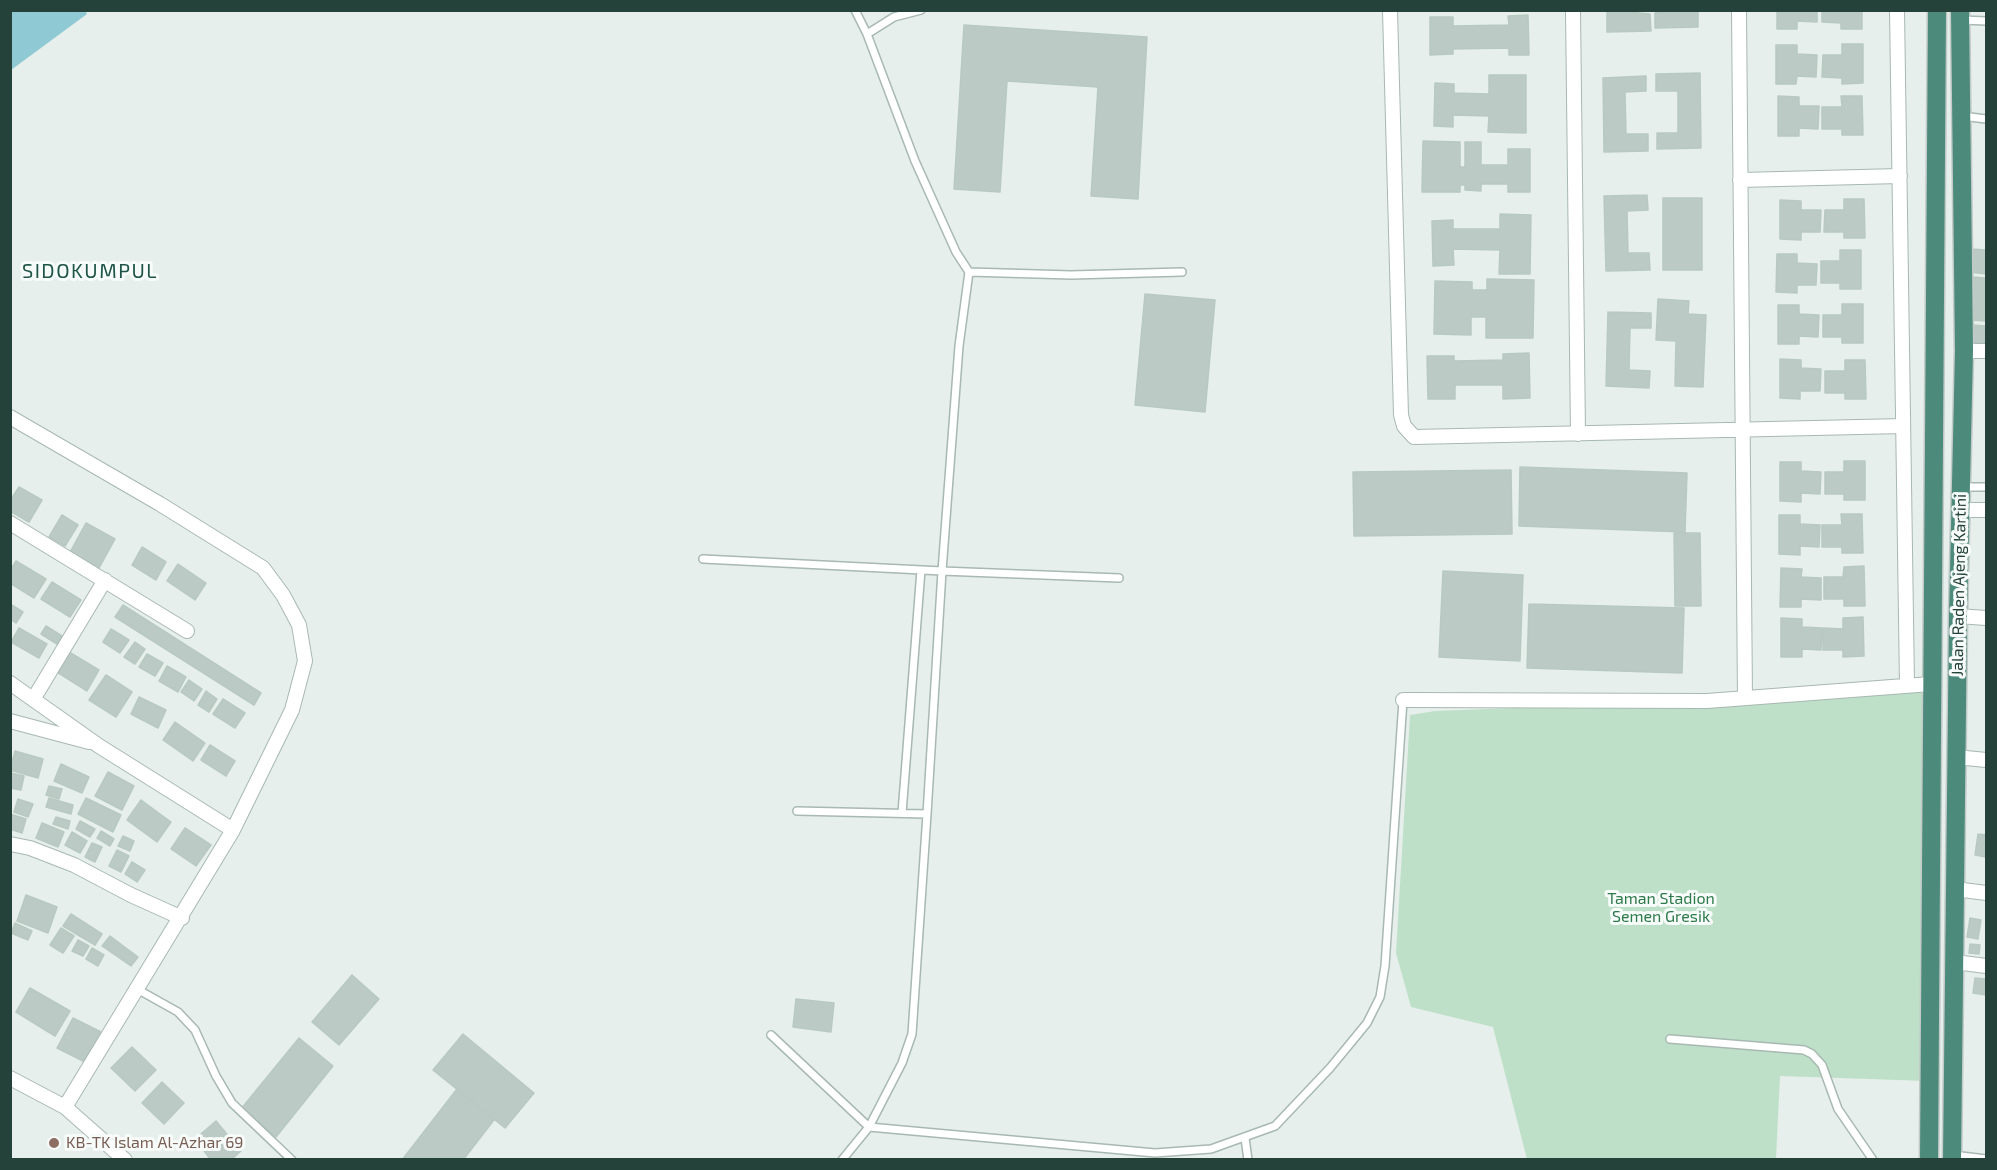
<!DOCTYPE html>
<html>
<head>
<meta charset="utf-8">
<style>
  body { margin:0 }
  #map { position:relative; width:1997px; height:1170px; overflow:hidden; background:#e6efeb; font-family:"Exo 2",sans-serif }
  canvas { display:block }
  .frame { position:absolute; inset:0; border:12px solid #24423a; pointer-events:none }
</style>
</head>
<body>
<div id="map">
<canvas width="1997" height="1170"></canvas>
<div class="frame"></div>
</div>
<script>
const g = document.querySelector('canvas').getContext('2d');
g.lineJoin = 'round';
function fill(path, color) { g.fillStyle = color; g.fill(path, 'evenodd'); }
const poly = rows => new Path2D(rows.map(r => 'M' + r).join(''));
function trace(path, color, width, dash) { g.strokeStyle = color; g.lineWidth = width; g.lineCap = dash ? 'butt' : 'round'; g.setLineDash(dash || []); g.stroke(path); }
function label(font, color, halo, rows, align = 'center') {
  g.font = font + ' "Exo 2",sans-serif'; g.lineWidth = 6; g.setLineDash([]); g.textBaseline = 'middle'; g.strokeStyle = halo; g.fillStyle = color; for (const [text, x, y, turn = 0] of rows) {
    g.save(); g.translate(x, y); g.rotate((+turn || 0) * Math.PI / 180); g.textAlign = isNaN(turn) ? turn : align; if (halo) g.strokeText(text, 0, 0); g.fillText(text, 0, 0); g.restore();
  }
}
fill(poly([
  [1933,692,1927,1081,1780,1076,1776,1159,1527,1159,1493,1027,1411,1007,1396,953,1410,715,1435,711]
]), '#bfe0c8');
fill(poly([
  [11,10,85,10,87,14,11,70]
]), '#8ec9d4');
const building = poly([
  [1607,10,1650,14,1651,31,1607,32,1607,10],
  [1676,10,1698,10,1698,27,1655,28,1655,13,1676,10],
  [1777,10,1817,10,1817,22,1797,21,1797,29,1777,29,1777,10],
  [1822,10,1862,10,1862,29,1841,29,1841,23,1822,22,1822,10],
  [1528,15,1529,55,1509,55,1509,48,1453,49,1453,54,1430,55,1430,17,1453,17,1453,26,1509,25,1508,16,1528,15],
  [964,25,1147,37,1138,199,1091,196,1098,87,1007,81,1000,192,954,189,964,25],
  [1842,44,1863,44,1863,83,1842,84,1842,78,1822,77,1823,55,1842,55,1842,44],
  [1776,45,1797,45,1797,54,1817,55,1816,77,1797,76,1796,84,1776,84,1776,45],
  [1700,73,1701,148,1657,149,1657,133,1678,133,1678,91,1656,91,1656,74,1700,73],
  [1489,75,1526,75,1526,133,1488,132,1489,116,1453,115,1453,127,1434,126,1435,83,1454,84,1454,93,1489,94,1489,75],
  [1646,76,1646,91,1625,92,1626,134,1648,134,1648,151,1604,152,1603,78,1646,76],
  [1778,96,1799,97,1799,106,1819,106,1818,129,1799,128,1799,136,1778,136,1778,96],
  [1841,96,1862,96,1863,135,1842,135,1842,129,1822,129,1822,107,1842,107,1841,96],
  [1423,141,1460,142,1460,167,1465,167,1465,142,1481,142,1481,165,1508,165,1508,149,1530,149,1530,192,1508,192,1508,184,1481,184,1481,191,1465,190,1465,185,1460,185,1460,192,1422,192,1423,141],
  [1647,195,1648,210,1627,211,1628,253,1649,253,1650,270,1606,271,1604,196,1647,195],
  [1663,198,1702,198,1702,270,1663,270,1663,198],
  [1844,199,1864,199,1865,238,1844,238,1844,232,1824,232,1825,210,1844,210,1844,199],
  [1780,200,1801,201,1801,210,1821,210,1820,232,1801,232,1801,240,1780,239,1780,200],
  [1500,214,1531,215,1530,274,1499,274,1500,250,1453,249,1454,265,1433,266,1432,221,1453,220,1453,229,1500,229,1500,214],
  [1972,249,1986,250,1986,274,1970,272,1972,249],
  [1840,250,1861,250,1861,289,1840,289,1840,283,1821,283,1821,261,1840,261,1840,250],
  [1777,254,1797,254,1797,263,1817,264,1816,285,1797,285,1797,293,1776,292,1777,254],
  [1973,277,1986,278,1986,321,1970,320,1973,277],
  [1487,279,1534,280,1533,338,1486,338,1486,317,1471,317,1471,335,1434,334,1435,281,1472,282,1472,290,1487,290,1487,279],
  [1145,294,1215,300,1205,412,1135,405,1145,294],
  [1658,299,1689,301,1688,314,1706,315,1703,387,1675,386,1676,341,1656,340,1658,299],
  [1842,304,1863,304,1863,343,1842,343,1842,337,1823,337,1823,315,1842,315,1842,304],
  [1778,305,1799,305,1799,314,1819,315,1818,337,1799,336,1799,344,1778,344,1778,305],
  [1608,312,1651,313,1651,328,1630,328,1629,370,1650,371,1649,388,1606,386,1608,312],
  [1972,325,1986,326,1986,343,1971,342,1972,325],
  [1529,353,1530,398,1503,399,1503,385,1455,385,1455,399,1428,399,1427,356,1454,356,1454,361,1503,360,1503,354,1529,353],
  [1780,359,1801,360,1801,368,1821,369,1820,391,1800,391,1800,399,1780,398,1780,359],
  [1845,360,1865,360,1866,399,1845,399,1845,393,1825,393,1825,371,1845,371,1845,360],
  [1844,461,1865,461,1865,500,1844,500,1844,494,1825,494,1825,472,1844,472,1844,461],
  [1780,462,1801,462,1801,471,1821,472,1820,494,1801,493,1801,502,1780,501,1780,462],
  [1520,467,1687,473,1685,532,1519,526,1520,467],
  [1511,470,1512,534,1354,536,1353,472,1511,470],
  [19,487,42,500,29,522,10,511,10,501,19,487],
  [1841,514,1862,514,1863,553,1842,553,1842,547,1822,547,1822,525,1842,525,1841,514],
  [62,515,78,525,65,546,49,537,62,515],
  [1779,515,1800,515,1800,524,1820,525,1819,547,1800,546,1800,555,1779,554,1779,515],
  [86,523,115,539,98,570,69,554,86,523],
  [1674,533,1700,533,1701,606,1675,606,1674,533],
  [142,547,166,562,156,580,132,565,142,547],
  [16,561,46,579,34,598,10,583,10,571,16,561],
  [178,564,206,583,195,600,167,581,178,564],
  [1864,566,1865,606,1844,606,1844,599,1824,599,1824,577,1843,577,1844,567,1864,566],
  [1781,568,1802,569,1801,577,1821,578,1821,600,1801,599,1801,607,1780,607,1781,568],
  [1443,571,1523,575,1520,661,1439,657,1443,571],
  [52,582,81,600,70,617,41,599,52,582],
  [10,604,23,612,16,623,10,619,10,604],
  [1529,604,1684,608,1682,673,1527,668,1529,604],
  [123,605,261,693,254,705,115,617,123,605],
  [1863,617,1864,656,1843,657,1843,650,1823,650,1823,628,1843,629,1843,618,1863,617],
  [1781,618,1802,619,1802,627,1822,628,1821,650,1802,649,1802,657,1781,657,1781,618],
  [46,626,62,636,57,644,41,634,46,626],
  [19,628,47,644,39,658,11,642,19,628],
  [111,629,129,640,120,653,103,642,111,629],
  [135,642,145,649,135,664,124,657,135,642],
  [69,652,99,670,87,691,57,672,69,652],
  [147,654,163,663,155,676,139,667,147,654],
  [167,666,186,677,178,692,159,681,167,666],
  [106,675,132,692,116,717,89,700,106,675],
  [189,680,202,689,194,701,181,692,189,680],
  [206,691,217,699,209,712,198,705,206,691],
  [139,697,166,710,158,728,131,714,139,697],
  [223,699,245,713,235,728,213,714,223,699],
  [175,722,205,743,193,761,163,740,175,722],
  [210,745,235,761,226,776,201,760,210,745],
  [15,751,43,759,38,778,10,770,15,751],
  [61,764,89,777,82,793,54,781,61,764],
  [108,772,134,786,122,810,95,796,108,772],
  [11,773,24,776,21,790,10,788,11,773],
  [49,786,62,789,59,799,46,795,49,786],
  [49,798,73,805,71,814,46,807,49,798],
  [86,798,121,815,113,832,78,814,86,798],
  [18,799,33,804,28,817,14,812,18,799],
  [141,800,171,822,157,842,127,820,141,800],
  [10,814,26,819,22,833,10,829,10,814],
  [56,817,70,821,68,829,53,824,56,817],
  [80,821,95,829,90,837,76,829,80,821],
  [42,823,64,832,58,847,36,838,42,823],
  [185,828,211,845,196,866,171,849,185,828],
  [101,831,114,839,110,846,97,838,101,831],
  [72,832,87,841,80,853,65,845,72,832],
  [1978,834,1986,835,1986,857,1975,855,1978,834],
  [123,836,134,841,130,851,118,846,123,836],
  [92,843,102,847,95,862,85,857,92,843],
  [117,850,129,856,121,872,109,866,117,850],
  [132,862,145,870,137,882,125,874,132,862],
  [26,895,57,907,48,933,17,921,26,895],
  [71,914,102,934,95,945,63,926,71,914],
  [1970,918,1981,920,1978,939,1967,937,1970,918],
  [15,923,32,931,28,940,11,933,15,923],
  [61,928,74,936,63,953,50,945,61,928],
  [110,936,138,957,131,966,102,946,110,936],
  [78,940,89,946,83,956,72,951,78,940],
  [1970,944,1980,945,1979,954,1969,953,1970,944],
  [92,948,104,955,98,966,86,959,92,948],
  [352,975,379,999,339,1045,312,1022,352,975],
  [1975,978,1986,979,1986,995,1973,993,1975,978],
  [30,988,70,1011,55,1036,16,1012,30,988],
  [796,999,834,1003,831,1032,793,1027,796,999],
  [73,1018,101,1032,85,1062,57,1048,73,1018],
  [463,1034,534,1093,505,1128,433,1070,463,1034],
  [299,1038,333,1066,276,1137,241,1109,299,1038],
  [132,1047,156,1070,135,1091,111,1068,132,1047],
  [162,1082,184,1103,164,1124,142,1103,162,1082],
  [457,1089,494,1120,463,1160,402,1160,457,1089],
  [216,1121,241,1151,231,1160,211,1160,195,1139,216,1121]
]);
fill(building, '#bbcac4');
trace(building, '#b8c9c2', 1.5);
const service = poly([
  [855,10,867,34,915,161,956,252,969,272],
  [1962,20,1986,21],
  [867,34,894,17,921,10],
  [1962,116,1986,119],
  [1961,487,1986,487],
  [703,559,942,571,959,346,969,272,1071,275,1182,272],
  [902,813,921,570],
  [927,814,942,571,1119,578],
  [137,989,178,1012,195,1030,216,1076,232,1103,292,1160],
  [771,1035,869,1127,902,1063,912,1034,927,814,797,811],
  [1670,1039,1804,1050,1812,1054,1822,1065,1838,1109,1873,1160],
  [1245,1138,1248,1160],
  [1953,1155,1986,1159],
  [842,1160,869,1127,1155,1153,1211,1149,1275,1126,1330,1068,1367,1023,1380,997,1385,966,1403,700]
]);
const minor = poly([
  [1390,10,1401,415,1404,426,1414,437,1903,426],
  [1573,10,1578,434],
  [1739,10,1745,698],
  [1897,10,1907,685],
  [1740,180,1900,176],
  [1964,351,1986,351],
  [10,417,160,504,263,568,283,595,299,625,305,661,292,710,233,830],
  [1961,510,1986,510],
  [10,523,187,631],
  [1958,616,1986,618],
  [10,683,99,746,233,830,65,1107],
  [34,698,105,580],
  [1403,700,1707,701,1931,684],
  [10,721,89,742],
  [1956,757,1986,760],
  [10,844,30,848,74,865,131,895,182,918],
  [1955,889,1986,893],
  [1955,962,1986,966],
  [10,1078,65,1107,125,1160]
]);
const trunk = poly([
  [1929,1160,1937,10],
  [1952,1160,1958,616,1964,351,1960,10]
]);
trace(service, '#a8b8b2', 10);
trace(minor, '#a8b8b2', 16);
trace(trunk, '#c2cac8', 21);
trace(service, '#fff', 7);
trace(minor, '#fff', 14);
trace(trunk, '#4c8a7c', 18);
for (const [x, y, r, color] of [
  [54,1143,6,"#8d6e63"]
]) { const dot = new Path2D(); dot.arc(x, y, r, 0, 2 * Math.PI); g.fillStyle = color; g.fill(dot); trace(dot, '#f7fbf9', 2); }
label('16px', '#24423a', '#f7fbf9', [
  ["Jalan Raden Ajeng Kartini",1959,585,-89]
]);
label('16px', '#2d7a4b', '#f7fbf9', [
  ["Taman Stadion",1661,899],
  ["Semen Gresik",1661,917]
]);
label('16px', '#785e54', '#f7fbf9', [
  ["KB-TK Islam Al-Azhar 69",66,1143]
], 'left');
g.letterSpacing = '1.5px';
label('20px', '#1f5548', '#f7fbf9', [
  ["SIDOKUMPUL",90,271]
]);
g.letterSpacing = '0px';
</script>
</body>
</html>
